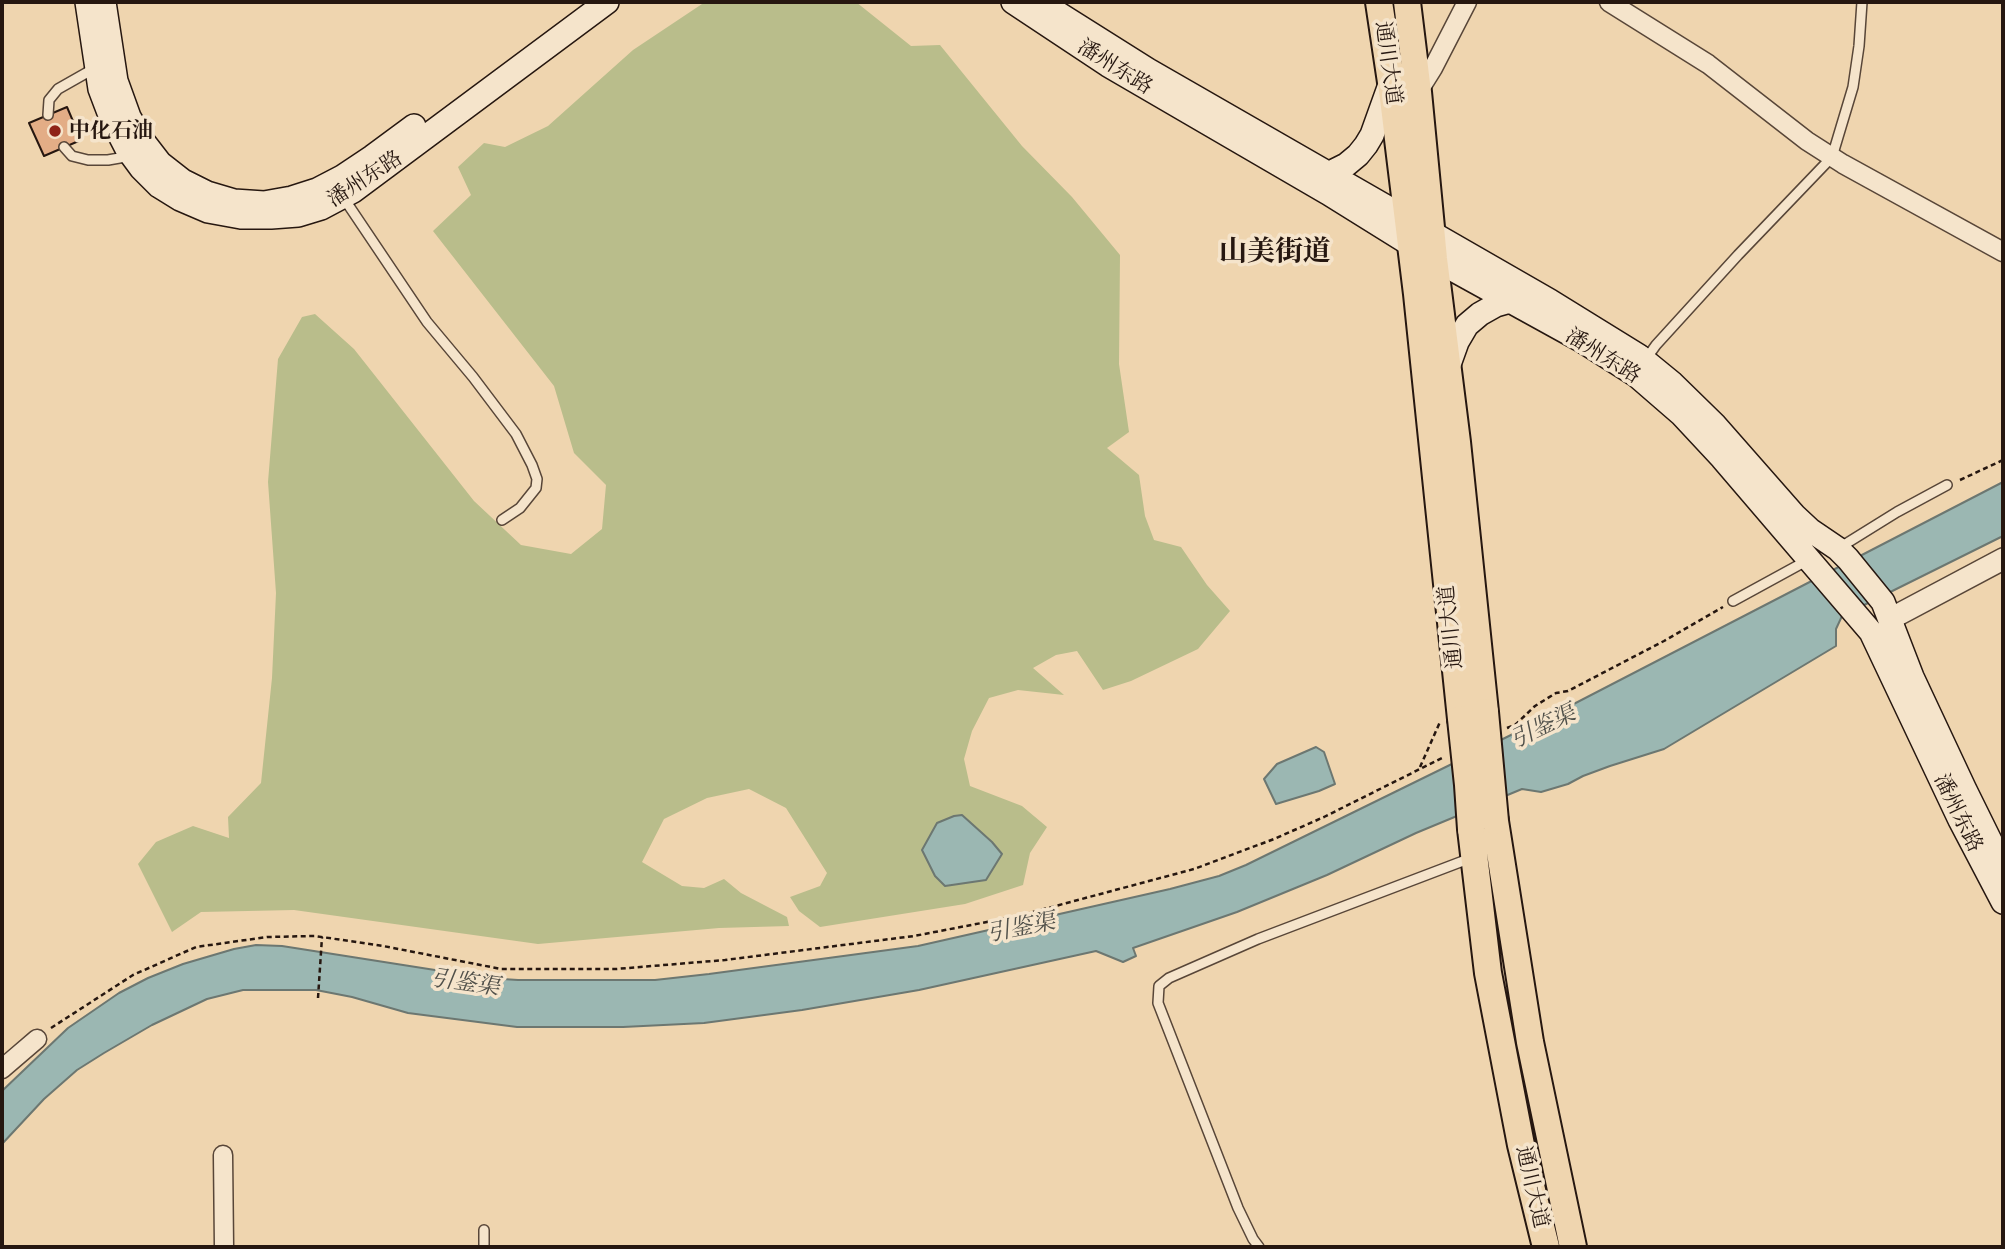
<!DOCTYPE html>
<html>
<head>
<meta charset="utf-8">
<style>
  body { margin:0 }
  #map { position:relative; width:2005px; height:1249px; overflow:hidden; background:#efd5af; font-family:"Libre Caslon Text",serif }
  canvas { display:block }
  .frame { position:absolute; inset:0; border:4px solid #261710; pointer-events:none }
</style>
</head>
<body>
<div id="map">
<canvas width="2005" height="1249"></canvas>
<div class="frame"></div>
</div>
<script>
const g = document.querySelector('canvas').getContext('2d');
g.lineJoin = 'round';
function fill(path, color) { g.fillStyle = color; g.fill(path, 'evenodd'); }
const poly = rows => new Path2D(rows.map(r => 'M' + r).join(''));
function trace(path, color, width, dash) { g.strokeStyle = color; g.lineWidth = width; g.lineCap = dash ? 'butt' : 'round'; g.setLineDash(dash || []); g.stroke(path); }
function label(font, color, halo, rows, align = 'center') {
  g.font = font + ' "Libre Caslon Text","Noto Serif SC",serif'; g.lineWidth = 7; g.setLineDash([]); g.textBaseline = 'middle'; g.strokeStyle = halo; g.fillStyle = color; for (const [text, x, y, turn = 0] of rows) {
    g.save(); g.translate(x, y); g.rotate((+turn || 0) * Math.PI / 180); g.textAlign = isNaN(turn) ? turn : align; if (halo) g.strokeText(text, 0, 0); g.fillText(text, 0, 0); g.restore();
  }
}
fill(poly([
  [705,2,856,2,911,46,940,45,1022,146,1072,197,1120,255,1119,364,1129,432,1107,448,1139,475,1145,516,1154,540,1181,547,1207,585,1230,611,1198,649,1131,681,1103,690,1077,651,1056,655,1033,668,1064,695,1018,690,989,698,972,731,964,759,970,786,1022,806,1047,827,1030,853,1023,885,965,904,820,927,799,911,790,897,820,886,827,873,786,808,749,789,707,798,664,819,642,862,682,886,704,888,724,879,741,893,787,917,789,926,719,928,538,944,294,910,201,912,172,932,138,864,156,842,193,826,229,838,228,817,261,783,272,678,276,593,268,482,278,359,302,317,315,314,354,349,474,501,521,545,571,554,602,529,606,485,574,453,554,386,433,231,471,195,458,167,484,143,505,147,548,126,633,50]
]), '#b9bd8b');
const water = poly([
  [2003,482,2003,536,1842,616,1836,629,1836,646,1664,749,1610,766,1583,776,1568,784,1541,792,1522,789,1416,833,1327,875,1237,912,1133,948,1136,956,1123,962,1096,951,919,990,802,1010,704,1023,623,1027,517,1027,408,1013,352,997,316,990,243,990,207,999,152,1025,104,1053,77,1070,44,1099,2,1144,2,1091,68,1028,119,993,148,978,183,964,234,949,256,945,282,946,486,978,518,980,655,980,709,974,918,946,1170,889,1219,876,1246,865,1566,708,2003,482],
  [1316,747,1324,752,1335,784,1319,791,1276,804,1264,779,1277,764,1316,747],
  [962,815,992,842,1002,854,986,880,945,886,935,876,922,850,937,823,954,816,962,815]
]);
fill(water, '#9bb7b2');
trace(water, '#6c7771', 2);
const building = poly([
  [67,107,81,140,44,156,29,123,67,107]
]);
fill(building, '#e3ad86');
trace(building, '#261710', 2);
const service = poly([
  [48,115,49,100,58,89,95,68],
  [64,147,72,156,88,160,108,160,131,156],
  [343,197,427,322,473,377,516,434,532,465,537,479,536,488,520,508,502,520],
  [1646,359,1656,345,1738,255,1832,157,1853,87,1859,46,1862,2],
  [1839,548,1897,512,1947,485],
  [1733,601,1808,560],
  [484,1230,484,1247],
  [1259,1247,1253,1239,1238,1208,1158,1003,1159,986,1169,978,1258,939,1471,858]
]);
const minor = poly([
  [1609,2,1708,64,1807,141,1843,164,2003,252],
  [1418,92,1433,68,1467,2],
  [2,1069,37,1039],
  [223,1155,224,1247]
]);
const tertiary = poly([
  [1890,619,2003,559]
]);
const secondary = poly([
  [87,2,100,89,111,118,127,149,141,168,159,186,180,199,208,211,241,217,271,217,298,215,321,208,353,191,607,2],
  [104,2,116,81,129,117,143,141,160,163,183,181,207,193,234,201,264,203,292,198,317,190,342,177,372,157,414,126],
  [1013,2,1108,65,1328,193,1434,259,1581,340,1636,375,1681,414,1722,458,1871,632,1960,820,2003,902],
  [1048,7,1148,70,1550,301,1639,356,1672,383,1715,425,1795,516,1810,530,1838,549,1848,559,1883,602,1912,677,1964,788,2003,867],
  [1328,174,1346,165,1358,155,1366,145,1372,135,1391,82],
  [1448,367,1457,342,1467,325,1480,314,1496,305,1510,301]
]);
const primary = poly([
  [1379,2,1391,82,1417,294,1461,719],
  [1407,2,1418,92,1434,259,1457,442,1485,712],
  [1495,821,1530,1042,1573,1247],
  [1471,829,1488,973,1521,1145,1546,1247]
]);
trace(service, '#584638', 12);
trace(minor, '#584638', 21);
trace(tertiary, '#584638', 24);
trace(secondary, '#261710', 26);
trace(primary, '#261710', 30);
trace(poly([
  [1960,480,2003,460],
  [1507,728,1515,725,1535,706,1556,693,1568,691,1664,641,1723,607],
  [1420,767,1440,722],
  [318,998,322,937],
  [51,1028,133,975,196,947,267,937,315,936,383,946,501,969,616,969,725,960,914,936,1018,916,1194,869,1274,839,1324,817,1444,757]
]), '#261710', 2.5, [5, 3.5]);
trace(service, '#f5e4cb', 9);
trace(minor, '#f5e4cb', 18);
trace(tertiary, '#f5e4cb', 21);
trace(secondary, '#f5e4cb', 23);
trace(primary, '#efd5af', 26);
const primaryBridge = poly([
  [1485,712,1495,821],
  [1461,719,1468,785,1471,829]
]);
trace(primaryBridge, '#261710', 30, []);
trace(primaryBridge, '#efd5af', 26);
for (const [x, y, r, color] of [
  [55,131,7,"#8f2418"]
]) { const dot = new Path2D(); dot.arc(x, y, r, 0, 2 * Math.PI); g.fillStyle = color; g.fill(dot); trace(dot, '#f5e4cb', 2.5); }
label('21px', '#261710', '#f5e4cb', [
  ["通川大道",1388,63,82],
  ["潘州东路",1115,67,32],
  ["潘州东路",365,179,-33],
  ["潘州东路",1603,356,32],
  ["通川大道",1451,627,-96],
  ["潘州东路",1958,813,64],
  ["通川大道",1532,1187,77]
]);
label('bold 21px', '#261710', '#f5e4cb', [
  ["中化石油",69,131]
], 'left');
label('italic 23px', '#4f4f49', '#f5e4cb', [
  ["引鉴渠",1543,727,-26],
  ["引鉴渠",1021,928,-11],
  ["引鉴渠",465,983,8]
]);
label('bold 28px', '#261710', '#f5e4cb', [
  ["山美街道",1275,252]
]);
</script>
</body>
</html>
